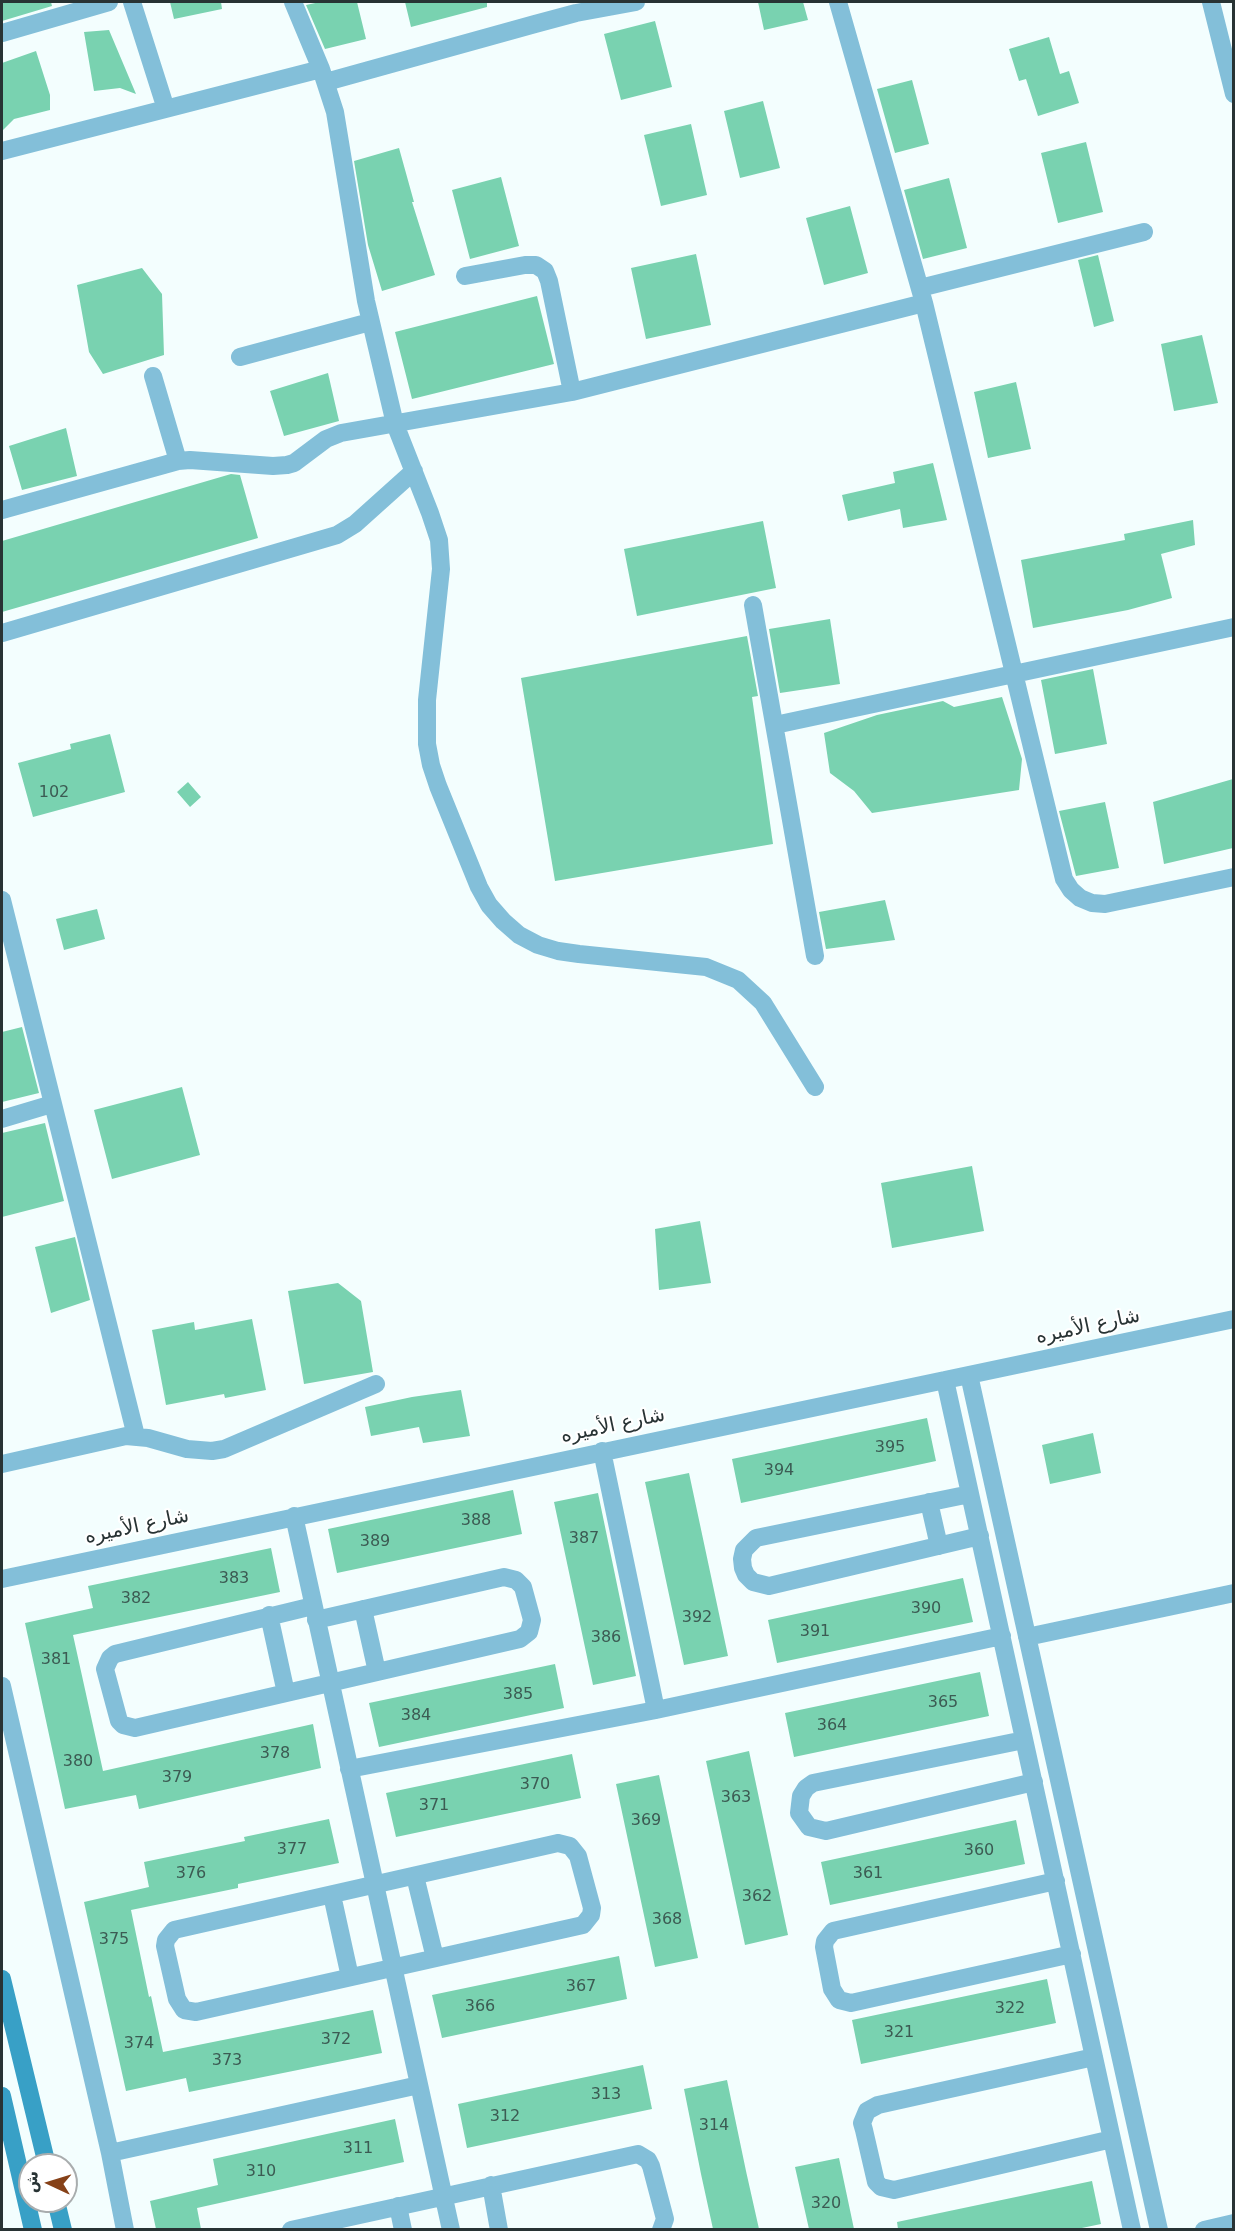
<!DOCTYPE html>
<html>
<head>
<meta charset="utf-8">
<style>
  body { margin:0 }
  #map { position:relative; width:1235px; height:2231px; overflow:hidden; background:#f3fefe; font-family:"DejaVu Sans",Vazirmatn,sans-serif }
  canvas { display:block }
  .frame { position:absolute; inset:0; border:3px solid #283334; pointer-events:none }
  .north { position:absolute; left:18px; top:2153px; width:60px; height:60px; box-sizing:border-box; background:#fff; border:2px solid #a9adae; border-radius:50%; rotate:274deg; font-size:16px; font-weight:700; line-height:24px; text-align:center; color:#283334 }
  .north::after { content:''; display:block; margin:auto; width:21px; height:27px; background:#864118; clip-path:polygon(50% 0,100% 100%,50% 72%,0 100%) }
</style>
</head>
<body>
<div id="map">
<canvas width="1235" height="2231"></canvas>
<div class="frame"></div>
<div class="north">ش</div>
</div>
<script>
const g = document.querySelector('canvas').getContext('2d');
g.lineJoin = 'round';
function fill(path, color) { g.fillStyle = color; g.fill(path, 'evenodd'); }
const poly = rows => new Path2D(rows.map(r => 'M' + r).join(''));
function trace(path, color, width, dash) { g.strokeStyle = color; g.lineWidth = width; g.lineCap = dash ? 'butt' : 'round'; g.setLineDash(dash || []); g.stroke(path); }
function label(font, color, halo, rows, align = 'center') {
  g.font = font + ' "DejaVu Sans",Vazirmatn,sans-serif'; g.lineWidth = 4.5; g.setLineDash([]); g.textBaseline = 'middle'; g.strokeStyle = halo; g.fillStyle = color; for (const [text, x, y, turn = 0] of rows) {
    g.save(); g.translate(x, y); g.rotate((+turn || 0) * Math.PI / 180); g.textAlign = isNaN(turn) ? turn : align; if (halo) g.strokeText(text, 0, 0); g.fillText(text, 0, 0); g.restore();
  }
}
fill(poly([
  [2,2,51,2,52,6,2,21],
  [170,2,221,2,222,9,174,19],
  [320,2,357,2,366,39,325,49,306,5],
  [405,2,487,2,487,7,411,27],
  [758,2,803,2,808,20,764,30],
  [655,21,672,87,621,100,604,34],
  [109,30,136,94,120,88,94,91,84,32],
  [1049,37,1060,74,1069,71,1079,103,1038,116,1026,79,1019,81,1009,49],
  [36,51,50,95,50,110,14,119,2,131,2,63],
  [912,80,929,144,895,153,877,89],
  [763,101,780,168,740,178,724,111],
  [691,124,707,195,661,206,644,135],
  [1086,142,1103,212,1058,223,1041,153],
  [399,148,414,202,412,202,435,275,382,291,368,245,354,161],
  [501,177,519,246,470,259,452,190],
  [949,178,967,248,923,259,904,190],
  [850,206,868,273,824,285,806,218],
  [696,254,711,325,646,339,631,268],
  [1098,255,1114,321,1094,327,1078,260],
  [142,268,162,294,164,355,103,374,89,352,77,285],
  [537,296,554,364,412,399,395,332],
  [1202,335,1218,403,1174,411,1161,344],
  [328,373,339,421,284,436,270,391],
  [1016,382,1031,449,988,458,974,392],
  [66,428,77,476,22,490,9,446],
  [933,463,947,520,903,528,900,509,848,521,842,495,895,483,893,472],
  [231,474,240,475,258,538,2,612,2,541],
  [1193,520,1195,545,1161,554,1172,598,1128,610,1033,628,1021,560,1125,540,1124,534],
  [763,521,776,588,637,616,624,549],
  [830,619,840,684,780,693,769,629],
  [747,636,758,696,752,697,773,844,555,881,521,678],
  [1093,669,1107,744,1055,754,1041,680],
  [1002,697,1022,759,1019,790,872,813,854,791,830,773,824,733,877,715,943,701,954,707],
  [110,734,125,792,33,817,18,763,71,749,70,744],
  [1233,779,1233,848,1164,864,1153,802],
  [188,782,201,797,190,807,177,792],
  [1105,802,1119,868,1076,876,1059,811],
  [885,900,895,940,826,949,819,912],
  [97,909,105,939,64,950,56,919],
  [22,1027,39,1093,2,1102,2,1032],
  [182,1087,200,1155,112,1179,94,1110],
  [45,1123,64,1201,2,1217,2,1133],
  [972,1166,984,1231,892,1248,881,1183],
  [700,1221,711,1283,659,1290,655,1229],
  [75,1237,90,1300,51,1313,35,1247],
  [338,1283,361,1301,373,1372,304,1384,288,1291],
  [252,1319,266,1390,225,1398,224,1394,166,1405,152,1330,194,1322,195,1330],
  [461,1390,470,1436,423,1443,419,1427,371,1436,365,1407,412,1397],
  [927,1418,936,1461,741,1503,732,1459],
  [1093,1433,1101,1473,1050,1484,1042,1445],
  [689,1473,728,1656,684,1665,645,1482],
  [513,1490,522,1534,337,1573,328,1529],
  [598,1493,636,1676,593,1685,554,1502],
  [271,1548,280,1592,73,1635,103,1771,313,1724,321,1768,139,1809,136,1795,65,1809,25,1623,93,1608,88,1586],
  [963,1578,973,1622,777,1663,768,1620],
  [555,1664,564,1708,379,1747,369,1703],
  [980,1672,989,1716,794,1757,785,1713],
  [749,1751,788,1935,745,1945,706,1761],
  [572,1754,581,1798,396,1837,386,1793],
  [659,1775,698,1958,655,1967,616,1784],
  [329,1819,339,1863,238,1884,238,1888,131,1910,149,1997,151,1996,163,2052,373,2010,382,2053,189,2092,186,2078,126,2091,84,1902,149,1887,144,1862,245,1841,244,1837],
  [1016,1820,1025,1864,830,1905,821,1862],
  [619,1956,627,1999,442,2038,432,1995],
  [1047,1979,1056,2023,861,2064,852,2020],
  [643,2065,652,2109,467,2148,458,2104],
  [727,2080,746,2171,759,2229,713,2229,701,2174,684,2089],
  [395,2119,404,2162,197,2208,201,2229,156,2229,150,2201,218,2185,213,2159],
  [839,2158,854,2229,809,2229,795,2167],
  [1092,2181,1101,2224,1077,2229,898,2229,897,2222]
]), '#79d2b0');
trace(poly([
  [132,2,166,109],
  [293,2,321,69,335,112,366,301,395,424,430,513,439,540,441,569,427,700,427,744,431,765,438,786,479,887,489,905,503,921,519,935,538,945,558,951,579,954,706,967,738,980,763,1003,815,1087],
  [838,2,924,303,1064,879,1071,890,1080,898,1092,903,1105,904,1234,877],
  [1211,2,1234,94],
  [2,33,109,2],
  [326,82,535,24,576,13,636,2],
  [2,151,321,69],
  [465,276,525,265,536,265,545,271,549,281,572,392],
  [920,288,1144,232],
  [240,357,370,322],
  [153,376,178,461],
  [2,510,178,461,190,460,273,466,287,465,294,463,326,439,341,433,572,392,924,303],
  [753,605,815,956],
  [2,633,337,535,355,524,414,471],
  [775,725,1234,627],
  [2,900,136,1436],
  [2,1119,52,1104],
  [969,1375,1159,2230],
  [945,1380,1132,2230],
  [602,1451,656,1710],
  [2,1464,126,1436,148,1438,187,1449,212,1451,224,1449,376,1384],
  [970,1494,756,1538,744,1550,742,1559,743,1568,746,1575,753,1582,769,1586,980,1536],
  [929,1502,939,1546],
  [294,1516,451,2230],
  [2,1579,1234,1319],
  [313,1606,115,1654,110,1658,105,1669,119,1721,123,1725,135,1728,520,1639,529,1632,532,1620,523,1587,516,1580,504,1577,316,1620],
  [363,1609,377,1672],
  [269,1615,286,1693],
  [1027,1637,1234,1593],
  [2,1686,110,2153,125,2230],
  [1024,1740,813,1783,806,1788,801,1796,799,1813,809,1827,826,1831,1034,1782],
  [349,1769,656,1710,1002,1636],
  [558,1843,570,1846,578,1856,592,1908,591,1915,583,1925,196,2012,184,2010,177,1999,165,1946,166,1940,174,1930,558,1843],
  [415,1876,435,1958],
  [1056,1881,833,1931,825,1941,824,1947,832,1989,839,2000,851,2003,1072,1954],
  [332,1895,350,1977],
  [1094,2057,878,2105,867,2111,862,2123,864,2130,876,2182,881,2187,894,2190,1112,2139],
  [110,2153,419,2085],
  [491,2185,499,2230],
  [398,2206,403,2230],
  [291,2230,638,2154,648,2160,651,2166,665,2219,661,2230],
  [1204,2230,1234,2223]
]), '#83bfd9', 18);
trace(poly([
  [2,1979,47,2165],
  [2,2096,33,2230],
  [56,2201,63,2230]
]), '#38a0c6', 18);
label('16px', '#3c5b53', null, [
  ["102",54,793],
  ["395",890,1448],
  ["394",779,1471],
  ["388",476,1521],
  ["387",584,1539],
  ["389",375,1542],
  ["383",234,1579],
  ["382",136,1599],
  ["390",926,1609],
  ["392",697,1618],
  ["391",815,1632],
  ["386",606,1638],
  ["381",56,1660],
  ["385",518,1695],
  ["365",943,1703],
  ["384",416,1716],
  ["364",832,1726],
  ["378",275,1754],
  ["380",78,1762],
  ["379",177,1778],
  ["370",535,1785],
  ["363",736,1798],
  ["371",434,1806],
  ["369",646,1821],
  ["377",292,1850],
  ["360",979,1851],
  ["376",191,1874],
  ["361",868,1874],
  ["362",757,1897],
  ["368",667,1920],
  ["375",114,1940],
  ["367",581,1987],
  ["366",480,2007],
  ["322",1010,2009],
  ["321",899,2033],
  ["372",336,2040],
  ["374",139,2044],
  ["373",227,2061],
  ["313",606,2095],
  ["312",505,2117],
  ["314",714,2126],
  ["311",358,2149],
  ["310",261,2172],
  ["320",826,2204]
]);
label('20px', '#283334', '#fff', [
  ["شارع الأميره",1088,1327,-12],
  ["شارع الأميره",613,1426,-12],
  ["شارع الأميره",137,1527,-12]
]);
</script>
</body>
</html>
